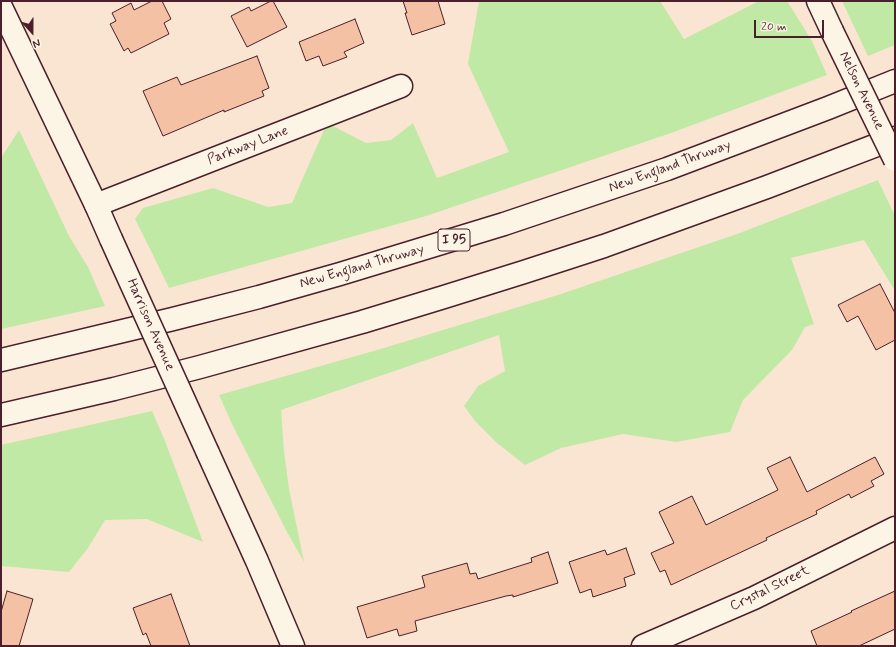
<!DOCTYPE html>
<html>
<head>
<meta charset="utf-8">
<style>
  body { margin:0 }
  #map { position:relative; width:896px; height:647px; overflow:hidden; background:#fae5d2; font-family:Mynerve,sans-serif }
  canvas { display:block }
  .frame { position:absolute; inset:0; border:2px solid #4a1f2b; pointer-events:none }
  .north { position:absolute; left:12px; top:12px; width:40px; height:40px; -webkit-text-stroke:3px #fcf5e5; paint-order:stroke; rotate:159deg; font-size:11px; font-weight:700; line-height:16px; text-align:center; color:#4a1f2b }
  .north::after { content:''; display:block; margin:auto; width:14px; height:18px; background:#4a1f2b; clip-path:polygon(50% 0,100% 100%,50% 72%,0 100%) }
  .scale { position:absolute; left:754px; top:20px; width:70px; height:18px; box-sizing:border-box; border:2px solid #4a1f2b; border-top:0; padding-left:5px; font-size:12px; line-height:14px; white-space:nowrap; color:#4a1f2b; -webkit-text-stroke:3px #fcf5e5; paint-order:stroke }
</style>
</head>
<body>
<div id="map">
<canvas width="896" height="647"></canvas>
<div class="frame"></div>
<div class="north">N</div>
<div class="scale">20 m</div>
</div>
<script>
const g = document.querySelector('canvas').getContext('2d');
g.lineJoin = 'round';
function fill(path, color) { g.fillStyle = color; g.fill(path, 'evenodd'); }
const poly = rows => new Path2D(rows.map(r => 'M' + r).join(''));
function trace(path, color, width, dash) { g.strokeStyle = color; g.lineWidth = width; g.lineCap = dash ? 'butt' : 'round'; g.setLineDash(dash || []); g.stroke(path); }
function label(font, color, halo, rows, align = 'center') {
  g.font = font + ' Mynerve,sans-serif'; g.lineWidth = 3; g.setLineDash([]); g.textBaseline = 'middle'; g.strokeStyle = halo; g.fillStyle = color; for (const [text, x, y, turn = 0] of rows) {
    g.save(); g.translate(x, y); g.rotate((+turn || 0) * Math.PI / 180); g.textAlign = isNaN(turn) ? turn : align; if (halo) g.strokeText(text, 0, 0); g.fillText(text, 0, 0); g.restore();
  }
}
fill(poly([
  [479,1,660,1,684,39,759,1,787,1,812,41,827,75,671,133,426,216,169,288,152,253,135,219,143,208,213,188,268,207,292,203,324,130,331,125,366,143,391,140,413,123,437,178,509,152,468,64],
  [842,1,895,1,895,45,868,56],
  [19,130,69,236,88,267,105,306,1,329,1,158],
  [878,180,895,216,895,291,864,240,791,258,814,324,805,327,792,350,743,400,730,432,676,442,623,434,561,448,525,465,497,443,475,421,464,406,478,386,505,371,499,335,281,410,284,451,289,489,304,562,287,532,232,424,219,395,384,348,561,294,737,234],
  [152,411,165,441,203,542,147,519,105,520,88,548,69,572,2,566,1,551,1,445]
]), '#c0e9a5');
const building = poly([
  [152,1,162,1,171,19,164,23,169,34,131,53,128,48,124,51,110,24,116,21,112,13,131,3,134,10,152,1],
  [271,1,273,1,287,27,247,47,231,16,249,7,251,11,271,1],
  [403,1,438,1,445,24,412,35,405,13,407,13,403,1],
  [355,19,364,43,344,52,347,57,323,66,319,56,306,61,299,42,355,19],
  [257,56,269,88,262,91,264,96,224,112,224,110,163,136,143,91,177,77,181,85,257,56],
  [880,284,895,313,895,340,876,350,858,316,847,322,838,305,880,284],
  [790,457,807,492,875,457,884,474,871,481,874,486,851,498,849,494,816,511,817,514,766,538,767,540,671,585,665,570,660,572,651,553,674,543,659,512,692,496,706,525,778,490,767,468,790,457],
  [626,548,635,574,624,578,626,586,593,597,591,589,580,593,569,562,605,550,607,555,626,548],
  [548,552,558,583,513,597,513,595,506,596,415,621,417,631,399,636,397,629,367,638,357,607,425,587,422,576,467,563,470,574,476,573,478,579,532,562,531,558,548,552],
  [7,591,33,599,19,646,1,646,1,612,7,591],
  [895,591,895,629,859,646,817,646,811,631,852,612,851,611,895,591],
  [171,594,190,646,151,646,146,633,143,635,133,608,171,594]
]);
fill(building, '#f4c1a5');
trace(building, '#4a1f2b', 1);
const minor = poly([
  [818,1,832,31],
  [96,205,401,86],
  [643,646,754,598,895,528]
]);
const secondary = poly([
  [1,7,96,205,111,239],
  [208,453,257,561,293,646]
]);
const motorway = poly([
  [1,360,173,319,259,297,340,274,504,224,667,169,828,108,895,81],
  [1,415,114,389,200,367,362,322,444,297,524,272,604,246,767,187,895,138]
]);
trace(minor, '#4a1f2b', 25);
trace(secondary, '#4a1f2b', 25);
trace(motorway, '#4a1f2b', 25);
trace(minor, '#fcf5e5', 22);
trace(secondary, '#fcf5e5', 22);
trace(motorway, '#fcf5e5', 22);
const minorBridge = poly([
  [832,31,895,160]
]);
const secondaryBridge = poly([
  [111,239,208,453]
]);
trace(minorBridge, '#4a1f2b', 25, []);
trace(secondaryBridge, '#4a1f2b', 25, []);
trace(minorBridge, '#fcf5e5', 22);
trace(secondaryBridge, '#fcf5e5', 22);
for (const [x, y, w] of [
  [454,240,32]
]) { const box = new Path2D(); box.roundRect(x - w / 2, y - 11, w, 22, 3); g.fillStyle = '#fcf5e5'; g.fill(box); trace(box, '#4a1f2b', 1); }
label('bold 13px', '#4a1f2b', null, [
  ["I 95",454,240]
]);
label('14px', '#4a1f2b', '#fcf5e5', [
  ["Nelson Avenue",861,91,64],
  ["Parkway Lane",248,146,-21],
  ["New England Thruway",670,167,-20],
  ["New England Thruway",362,267,-16],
  ["Harrison Avenue",150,325,66],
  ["Crystal Street",770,589,-26]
]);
</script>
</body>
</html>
